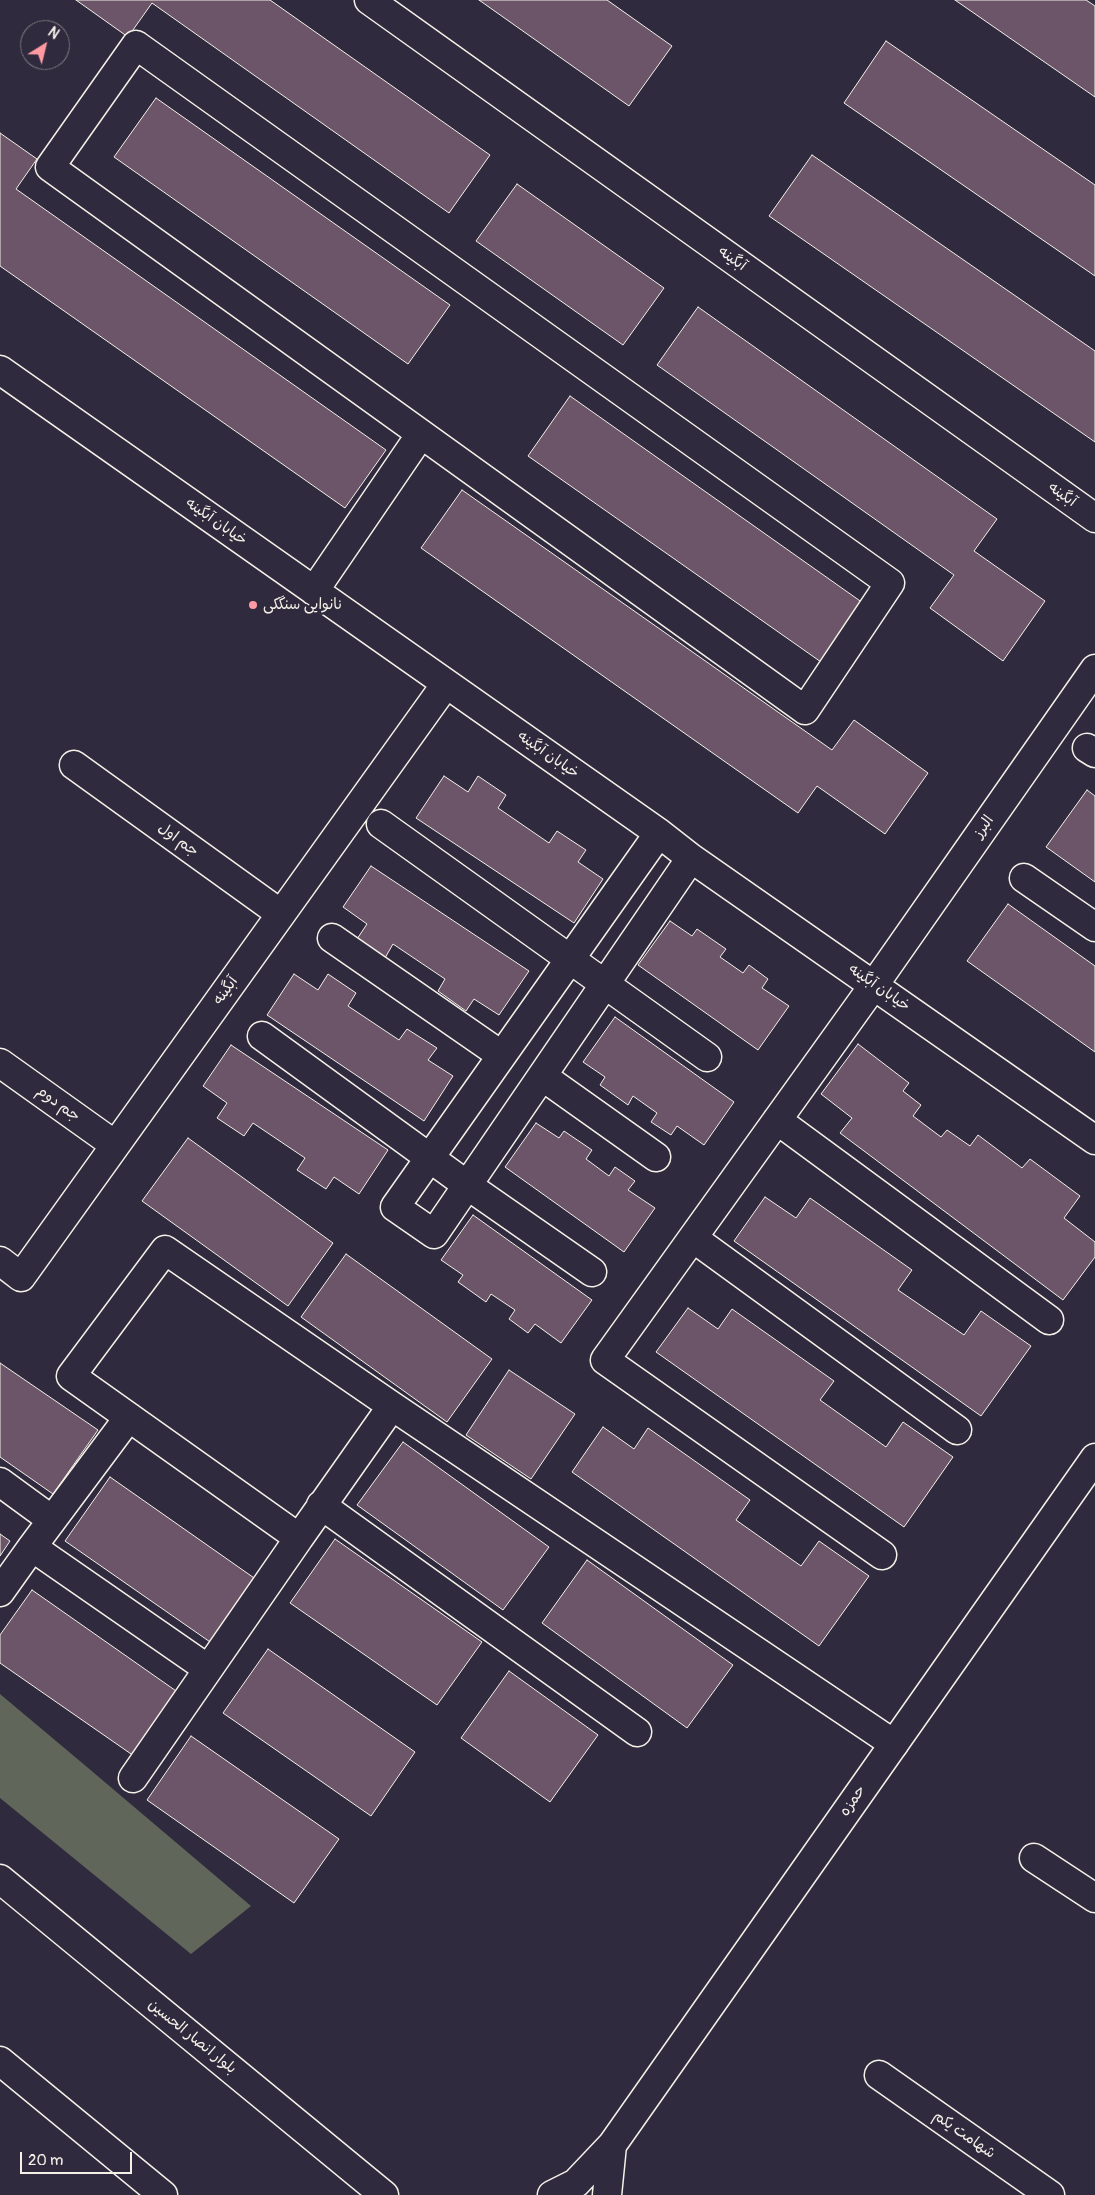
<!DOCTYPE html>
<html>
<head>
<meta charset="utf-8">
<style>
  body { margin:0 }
  #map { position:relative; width:1095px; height:2195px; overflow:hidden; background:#2f2a3d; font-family:Pangolin,sans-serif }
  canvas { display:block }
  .north { position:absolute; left:20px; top:20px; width:50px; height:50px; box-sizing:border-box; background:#2f2a3d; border:1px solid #7e7a81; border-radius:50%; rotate:36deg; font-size:14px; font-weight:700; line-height:20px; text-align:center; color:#f4f1e8 }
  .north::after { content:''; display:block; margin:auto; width:18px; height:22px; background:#ff9aa2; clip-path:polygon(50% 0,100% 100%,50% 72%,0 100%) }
  .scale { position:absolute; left:20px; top:2152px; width:112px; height:22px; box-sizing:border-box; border:2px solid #f4f1e8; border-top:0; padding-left:6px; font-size:15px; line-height:18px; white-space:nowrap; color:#f4f1e8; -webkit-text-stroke:4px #2f2a3d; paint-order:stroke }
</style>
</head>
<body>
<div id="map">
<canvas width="1095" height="2195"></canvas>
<div class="north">N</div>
<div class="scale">20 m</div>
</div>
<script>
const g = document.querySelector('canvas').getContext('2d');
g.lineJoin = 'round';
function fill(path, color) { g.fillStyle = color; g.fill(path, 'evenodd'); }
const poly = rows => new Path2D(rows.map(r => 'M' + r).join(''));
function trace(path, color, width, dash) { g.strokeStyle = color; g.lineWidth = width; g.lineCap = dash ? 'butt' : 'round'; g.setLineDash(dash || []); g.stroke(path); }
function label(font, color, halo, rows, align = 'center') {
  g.font = font + ' Pangolin,"Playpen Sans Arabic",sans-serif'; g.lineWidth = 5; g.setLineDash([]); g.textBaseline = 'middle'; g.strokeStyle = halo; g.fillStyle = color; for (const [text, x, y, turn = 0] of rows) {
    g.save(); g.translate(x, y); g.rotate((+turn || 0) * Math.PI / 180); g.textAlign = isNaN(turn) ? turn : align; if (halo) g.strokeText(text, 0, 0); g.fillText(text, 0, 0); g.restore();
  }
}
fill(poly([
  [0,1694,87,1767,251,1906,191,1954,0,1798]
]), '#606659');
const building = poly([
  [76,0,270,0,490,155,449,213,152,3,128,37,76,0],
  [479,0,607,0,672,46,629,106,479,0],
  [955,0,1086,0,1095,6,1095,97,955,0],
  [886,41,1095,185,1095,276,844,103,886,41],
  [156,98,450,305,408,364,114,157,156,98],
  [0,133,37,159,16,189,386,450,345,508,0,266,0,133],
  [812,155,1095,351,1095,442,769,216,812,155],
  [517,184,664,288,623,345,476,241,517,184],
  [698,307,997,519,974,551,1045,601,1003,661,930,608,954,575,657,365,698,307],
  [570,396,863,603,821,662,528,456,570,396],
  [462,490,832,750,854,720,928,773,885,834,817,786,798,813,421,548,462,490],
  [444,776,468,792,478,776,506,795,498,808,549,843,557,831,586,850,578,862,603,879,574,923,416,818,444,776],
  [1087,790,1095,796,1095,882,1046,847,1087,790],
  [371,866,529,971,499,1015,474,999,466,1011,438,991,445,979,393,944,385,958,357,939,367,924,343,907,371,866],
  [1008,904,1095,966,1095,1052,967,961,1008,904],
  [670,921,692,936,697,929,726,949,720,957,743,973,749,965,768,979,762,988,789,1006,758,1050,638,965,670,921],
  [294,974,318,990,328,974,356,993,348,1006,399,1040,407,1029,437,1048,428,1060,453,1076,424,1121,267,1015,294,974],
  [615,1017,734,1102,704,1145,677,1126,671,1135,651,1122,657,1113,633,1096,628,1105,600,1085,605,1077,583,1062,615,1017],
  [858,1044,909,1083,903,1091,921,1105,913,1116,941,1137,947,1130,970,1146,978,1135,1022,1168,1030,1159,1080,1196,1064,1218,1095,1242,1095,1257,1063,1300,840,1133,852,1118,821,1094,858,1044],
  [231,1045,388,1150,359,1194,334,1177,326,1189,297,1170,305,1158,253,1123,244,1136,217,1118,227,1103,203,1086,231,1045],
  [536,1123,559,1138,564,1131,592,1150,586,1159,609,1176,615,1167,635,1181,628,1190,655,1208,624,1252,505,1167,536,1123],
  [188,1138,333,1243,288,1306,142,1201,188,1138],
  [765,1197,796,1218,810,1198,912,1270,898,1290,964,1335,981,1311,1031,1346,981,1416,734,1241,765,1197],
  [473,1215,592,1300,561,1343,535,1324,528,1333,509,1319,515,1310,491,1294,486,1302,458,1282,463,1275,441,1260,473,1215],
  [346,1254,492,1359,447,1422,301,1317,346,1254],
  [688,1308,718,1329,732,1309,834,1381,820,1400,886,1447,903,1422,953,1457,904,1527,656,1352,688,1308],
  [0,1363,98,1430,53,1494,0,1457,0,1363],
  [509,1370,575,1414,531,1479,466,1435,509,1370],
  [603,1427,634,1449,648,1428,750,1500,736,1520,801,1566,819,1541,869,1576,819,1646,572,1472,603,1427],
  [403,1442,549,1547,503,1610,357,1505,403,1442],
  [110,1477,257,1580,213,1644,65,1541,110,1477],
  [0,1534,10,1541,0,1556,0,1534],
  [335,1539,482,1642,437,1705,290,1603,335,1539],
  [587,1560,733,1665,687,1728,542,1623,587,1560],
  [32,1590,179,1693,134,1756,0,1663,0,1635,32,1590],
  [268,1649,415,1752,371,1816,223,1713,268,1649],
  [509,1671,598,1735,550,1802,461,1738,509,1671],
  [191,1736,339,1839,294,1903,147,1800,191,1736]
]);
fill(building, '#6c5569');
trace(building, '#f4f1e8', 1);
const minor = poly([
  [369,0,1095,518],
  [136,45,890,583,805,710,50,167,136,45],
  [0,370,659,833,691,858,1095,1140],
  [314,591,421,434],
  [1087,748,1095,753],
  [74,765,281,914],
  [381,824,707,1057],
  [659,833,395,1207,434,1234,691,858],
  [1024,878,1095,927],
  [332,938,501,1055],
  [262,1036,467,1185,592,1272],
  [0,1063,115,1145],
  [542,1076,656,1157],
  [777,1120,1049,1320],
  [693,1238,957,1430],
  [0,1261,21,1277,446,684],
  [392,1406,299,1538,71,1376,165,1250,392,1406,894,1744],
  [129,1417,32,1547,208,1669],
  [0,1482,52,1520],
  [321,1505,637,1732],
  [882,1555,605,1360,874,985,1095,669],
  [0,1592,32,1547],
  [133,1778,299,1538],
  [1034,1858,1095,1898],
  [879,2075,1050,2195]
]);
const major = poly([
  [0,1879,384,2195],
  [0,2061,163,2195],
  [552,2195,576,2183,612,2145,1095,1458],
  [607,2195,612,2145]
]);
trace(minor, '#f4f1e8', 31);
trace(major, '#f4f1e8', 31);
trace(minor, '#2f2a3d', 28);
trace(major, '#2f2a3d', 28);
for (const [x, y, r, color] of [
  [253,605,5,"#ff9aa2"]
]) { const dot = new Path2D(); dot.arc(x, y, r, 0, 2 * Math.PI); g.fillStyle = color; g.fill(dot); trace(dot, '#2f2a3d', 2); }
label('15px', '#f4f1e8', '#2f2a3d', [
  ["آبگینه",732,259,36],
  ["آبگینه",1062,495,36],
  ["خیابان آبگینه",216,522,35],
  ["خیابان آبگینه",548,755,35],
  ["البرز",984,827,-55],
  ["جم اول",178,840,36],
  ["خیابان آبگینه",879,988,35],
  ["آبگینه",226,991,-54],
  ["جم دوم",58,1104,36],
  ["حمزه",853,1801,-55],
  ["بلوار انصار الحسین",192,2037,39],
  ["شهامت یکم",964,2135,35]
]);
label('15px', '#f4f1e8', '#2f2a3d', [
  ["نانوایی سنگکی",263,605]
], 'left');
</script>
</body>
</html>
